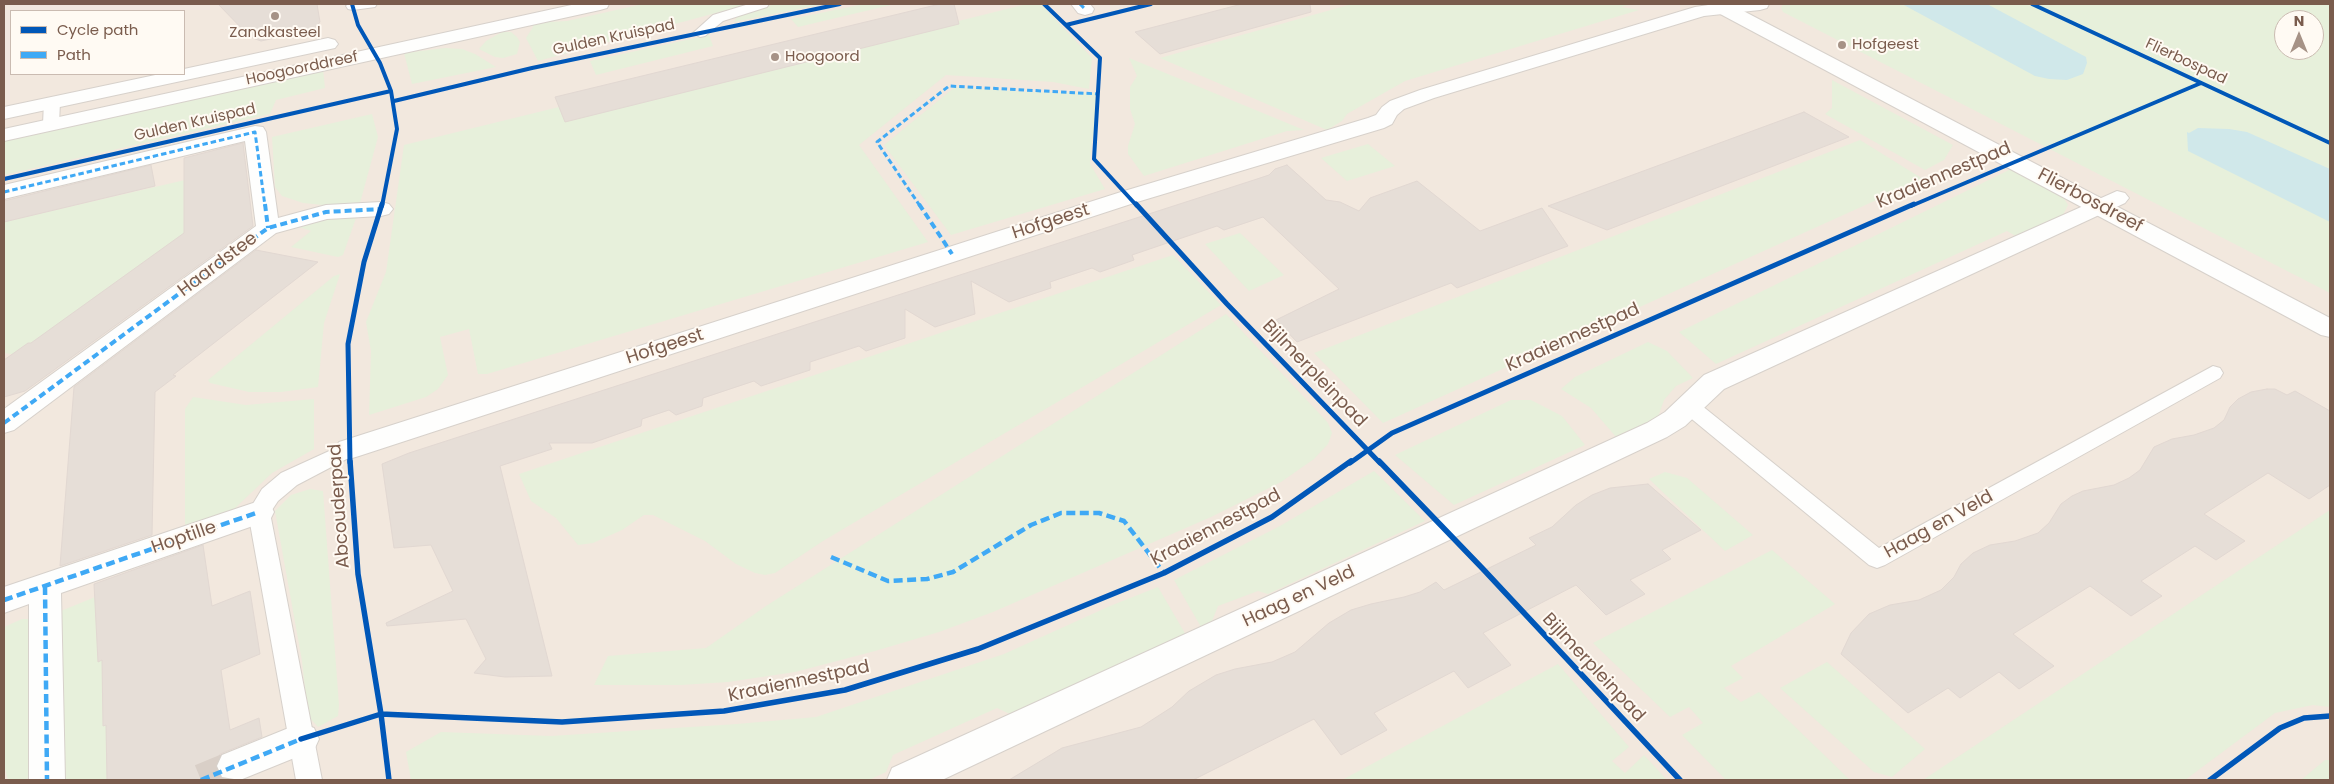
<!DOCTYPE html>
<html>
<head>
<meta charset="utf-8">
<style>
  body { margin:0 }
  #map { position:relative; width:2334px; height:784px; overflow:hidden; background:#f9f5f0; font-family:Poppins,sans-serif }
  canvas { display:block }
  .frame { position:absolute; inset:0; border:5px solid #7a5c4d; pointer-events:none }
  .legend { position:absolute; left:10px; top:10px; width:175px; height:65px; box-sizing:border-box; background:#fffaf3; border:1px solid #cabbb1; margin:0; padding:6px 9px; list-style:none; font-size:15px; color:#7a5c4d }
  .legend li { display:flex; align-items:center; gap:10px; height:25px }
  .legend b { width:25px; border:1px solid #cabbb1 }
  .north { position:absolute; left:2274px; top:10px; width:50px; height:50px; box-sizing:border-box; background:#fffaf3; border:1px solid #cabbb1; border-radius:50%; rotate:0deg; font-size:14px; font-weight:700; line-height:20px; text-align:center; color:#7a5c4d }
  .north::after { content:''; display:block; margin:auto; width:18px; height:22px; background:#a69286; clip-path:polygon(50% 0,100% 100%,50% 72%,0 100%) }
</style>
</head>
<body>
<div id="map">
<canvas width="2334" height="784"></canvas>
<div class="frame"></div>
<ul class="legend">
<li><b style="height:6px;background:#0057b8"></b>Cycle path</li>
<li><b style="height:6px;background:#3fa9f5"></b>Path</li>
</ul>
<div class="north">N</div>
</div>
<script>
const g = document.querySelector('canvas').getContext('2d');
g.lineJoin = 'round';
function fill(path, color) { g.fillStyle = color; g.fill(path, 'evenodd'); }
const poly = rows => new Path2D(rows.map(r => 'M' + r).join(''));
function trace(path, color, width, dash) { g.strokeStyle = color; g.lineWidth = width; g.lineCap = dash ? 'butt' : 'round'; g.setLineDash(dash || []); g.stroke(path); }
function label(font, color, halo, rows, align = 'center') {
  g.font = font + ' Poppins,sans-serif'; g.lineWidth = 4; g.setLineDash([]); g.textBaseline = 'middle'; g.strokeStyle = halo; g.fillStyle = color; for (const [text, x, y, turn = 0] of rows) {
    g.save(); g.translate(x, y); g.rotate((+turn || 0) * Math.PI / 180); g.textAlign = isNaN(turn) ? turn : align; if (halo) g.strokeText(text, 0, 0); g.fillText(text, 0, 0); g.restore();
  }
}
fill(poly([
  [4,4,1898,4,2330,211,2330,780,4,780],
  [11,11,184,11,184,74,11,74]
]), '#f2e8de');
fill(poly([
  [643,4,749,4,538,61,526,38,533,27,532,23,567,21],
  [775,4,824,4,734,22,738,15],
  [864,4,895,4,798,27,791,19],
  [1027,4,1041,4,1092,58,1089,89,1053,82,946,75,859,145,928,242,487,374,478,374,469,329,440,337,448,375,438,389,426,397,369,415,371,351,366,322,386,272,404,145,559,107,564,119],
  [1352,4,1631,4,1621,7,1639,10,1405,81,1347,114,1342,121,1327,130,1160,58],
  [1783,4,2330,4,2330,293,1783,12,1781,8],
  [2284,20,2314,20,2314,50,2284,50],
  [502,32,511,32,517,37,520,42,517,54,503,58,495,57,479,49,486,41],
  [709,35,713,46,596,75,590,61],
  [445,48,462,49,475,54,496,67,412,84,404,53],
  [1129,58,1304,130,1287,131,1144,176,1128,154,1128,146,1135,124,1130,109,1130,87,1137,76],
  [323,69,325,88,276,100,270,114,4,175,4,139],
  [1832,80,1953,145,1944,160,1925,170,1825,114,1832,108],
  [955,87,1029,92,1098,93,1098,115,1092,142,1090,164,1105,189,951,235,884,145],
  [372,114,378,137,360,203,323,205,303,203,282,196,275,187,272,137],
  [1860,140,1923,179,1383,423,1314,353],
  [1368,144,1395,166,1347,181,1321,158],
  [2011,169,2063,197,2068,205,2060,221,2028,243,2007,231,1716,364,1679,332],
  [185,180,184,235,18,355,4,353,4,222],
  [340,217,356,218,343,255,338,257,291,247,311,231,299,227,325,218],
  [1240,233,1284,275,1249,291,1205,244],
  [1173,255,1221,305,823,541,775,573,765,575,755,573,736,564,705,541,653,515,644,515,622,530,593,543,578,545,556,518,531,501,519,474],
  [340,274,324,323,318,387,281,392,249,392,210,383,208,380,334,276],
  [1226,314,1318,412,1328,423,1332,433,1328,444,1314,459,1281,482,1211,517,993,612,939,632,875,651,795,672,728,682,681,685,594,685,608,656,706,648,766,606],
  [1648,342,1667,351,1693,378,1676,386,1664,400,1658,417,1617,438,1591,408,1561,389,1575,377],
  [193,397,246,405,314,399,314,449,272,473,232,511,185,525,185,409],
  [1511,400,1531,400,1562,416,1585,445,1454,505,1395,455],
  [1374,471,1425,521,1268,594,1258,591,1218,606,1212,621,1201,627,1174,580,1280,526],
  [1665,472,1687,478,1753,535,1725,551,1649,479],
  [310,489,323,491,339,705,338,716,318,727,308,716,302,661,275,511,291,495],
  [2330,510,2330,707,2313,705,2275,713,2185,780,1923,780],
  [1772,550,1835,604,1731,666,1743,678,1724,688,1741,702,1759,692,1850,780,1726,780,1682,735,1703,723,1689,707,1670,717,1593,643],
  [1158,587,1186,635,1010,714,997,708,893,755,886,772,869,780,411,780,406,752,441,732,551,736,737,724,816,717,1004,654,1110,606],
  [100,595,113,777,104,780,62,780,56,613],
  [22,619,31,619,33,774,25,780,8,780,4,765,4,627],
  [1827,662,1925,749,1892,777,1874,772,1780,688],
  [1558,664,1629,747,1612,761,1625,773,1644,755,1667,780,1342,780],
  [2325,760,2330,760,2330,780,2301,780]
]), '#e7f0db');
fill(poly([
  [1902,4,1987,4,2086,57,2087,63,2083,74,2067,80,2049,79,2035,76],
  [2198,128,2229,129,2247,132,2330,169,2330,222,2188,151,2187,132,2189,133]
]), '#d0e8ea');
const building = poly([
  [218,4,317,4,320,22,313,30,261,41,250,37,218,4],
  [940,4,954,4,959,24,565,122,555,97,940,4],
  [1242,4,1310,4,1311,12,1160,54,1135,32,1242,4],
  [1804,112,1849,137,1607,230,1548,206,1804,112],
  [243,143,253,226,25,391,4,397,4,360,28,343,31,343,184,233,184,158,243,143],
  [151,165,155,186,4,222,4,201,151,165],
  [1287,165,1326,200,1340,202,1359,211,1370,198,1417,181,1480,231,1542,208,1568,246,1457,288,1451,283,1297,342,1276,320,1339,289,1263,217,1224,230,1217,226,1132,255,1134,260,1100,272,1092,268,1050,282,1051,288,1009,302,971,281,975,314,935,327,905,309,905,338,866,351,859,346,810,362,810,370,761,386,754,381,703,398,702,406,676,415,669,410,642,419,641,426,592,443,549,443,552,449,500,466,552,676,505,677,474,673,486,659,466,619,387,626,386,623,453,591,431,545,394,548,382,464,409,453,1257,179,1269,175,1275,169,1287,165],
  [256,250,318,262,173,375,176,376,155,392,152,535,60,566,74,387,256,250],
  [2267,389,2275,389,2287,395,2295,391,2330,411,2330,485,2309,499,2268,473,2204,514,2245,541,2216,560,2195,546,2141,581,2162,596,2131,616,2090,586,2013,634,2054,666,2019,689,1999,672,1960,698,1948,688,1908,713,1841,654,1851,633,1869,614,1890,605,1919,600,1941,590,1954,577,1961,564,1973,553,1990,545,2015,541,2038,533,2049,523,2061,504,2072,496,2083,491,2114,485,2129,478,2140,470,2154,447,2172,439,2194,435,2214,428,2224,420,2230,407,2238,399,2251,392,2267,389],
  [1648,484,1701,530,1662,550,1671,559,1630,580,1645,594,1606,615,1576,585,1483,633,1511,665,1468,688,1454,671,1374,713,1387,730,1341,755,1314,719,1193,780,1009,780,1062,748,1141,727,1172,707,1189,691,1216,675,1235,669,1272,662,1295,652,1329,623,1351,610,1371,604,1404,597,1420,592,1436,582,1444,590,1536,545,1529,538,1552,527,1576,505,1592,495,1610,488,1648,484],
  [203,545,212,606,250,591,260,654,221,670,230,730,259,718,262,737,220,754,215,767,220,778,230,780,107,780,106,725,103,726,102,660,98,662,94,584,203,545]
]);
fill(building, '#e6ded7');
trace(building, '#e2d8d2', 1);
trace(poly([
  [201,780,235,766]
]), '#d9cfc7', 32, [32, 16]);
const service = poly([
  [348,4,377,4,375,7,353,10,348,9,346,6,348,4],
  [749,4,769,4,767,7,723,21,705,36,700,37,693,33,713,15,749,4],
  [52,97,60,102,59,124,56,127,51,129,46,127,43,124,44,102,52,97],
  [2213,366,2220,368,2223,373,2220,378,1885,565,1877,568,1869,565,1682,411,1679,406,1682,401,1689,399,1696,401,1879,548,2213,366],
  [349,442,356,444,359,449,356,454,297,485,278,501,270,513,322,780,296,780,248,512,262,489,281,473,349,442]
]);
const pedestrian = poly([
  [1071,4,1090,4,1094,9,1092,13,1085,15,1078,13,1071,4],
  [255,126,263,127,266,132,278,218,326,205,381,202,389,204,393,209,389,214,381,216,327,219,276,233,14,430,4,433,4,409,256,226,245,141,4,199,4,185,255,126],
  [259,501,270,504,274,512,270,520,61,593,65,780,29,780,29,604,4,613,4,587,259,501],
  [301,723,314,728,319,739,314,750,240,780,222,777,217,766,222,755,301,723]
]);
const minor = poly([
  [1715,4,1769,4,1767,8,1760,10,1704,16,1434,98,1404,109,1397,115,1392,124,1384,128,1137,202,359,456,349,459,339,456,335,449,339,442,1121,192,1368,118,1376,115,1382,107,1390,101,1420,90,1695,7,1715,4],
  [2117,191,2125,193,2129,198,2125,203,1724,389,1685,426,1667,437,942,780,887,780,892,768,1647,423,1665,412,1704,375,2117,191]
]);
const tertiary = poly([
  [576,4,609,4,607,8,600,10,4,141,4,129,576,4],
  [1707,4,1730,4,2330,318,2330,337,2321,335,1709,8,1707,4],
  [328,38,335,40,338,44,335,48,4,119,4,107,160,74,184,74,184,69,328,38]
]);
trace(service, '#d7d1cb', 2);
trace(pedestrian, '#d7d1cb', 2);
trace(minor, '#d7d1cb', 2);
trace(tertiary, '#d7d1cb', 2);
fill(service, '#fefefd');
fill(pedestrian, '#fefefd');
fill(minor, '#fefefd');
fill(tertiary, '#fefefd');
trace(poly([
  [1080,4,1085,9],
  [4,192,255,132,265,206],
  [920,206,877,142,949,86,1099,94]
]), '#3fa9f5', 3, [5.5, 3]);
trace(poly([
  [265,204,268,228],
  [919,204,952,254],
  [4,423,268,228,326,212,381,209]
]), '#3fa9f5', 4, [7, 4]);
trace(poly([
  [831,557,888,581,927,579,953,572,1031,525,1061,513,1099,513,1124,521,1164,573],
  [45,586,47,780],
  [4,600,259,512],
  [201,780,301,739]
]), '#3fa9f5', 4.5, [9, 4.5]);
trace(poly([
  [352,4,358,25,380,63,391,91,397,129,382,206],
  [1044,4,1100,58,1094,159,1137,206],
  [2032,4,2330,143],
  [1066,25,1151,4],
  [394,101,532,68,840,4],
  [4,179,391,91],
  [1911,206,2201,83]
]), '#0057b8', 4);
trace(poly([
  [1136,204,1227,304,1380,463],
  [350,463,348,344,364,262,382,204],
  [1350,463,1392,433,1914,204]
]), '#0057b8', 5);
trace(poly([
  [350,461,358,574,381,714,389,780],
  [1379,461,1483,569,1680,780],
  [301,739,381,714,562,722,724,711,845,690,978,649,1164,573,1272,517,1351,461],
  [2210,780,2280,728,2304,718,2330,716]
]), '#0057b8', 5.5);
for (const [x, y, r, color] of [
  [275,16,5,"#a69286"],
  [1842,45,5,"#a69286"],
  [775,57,5,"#a69286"]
]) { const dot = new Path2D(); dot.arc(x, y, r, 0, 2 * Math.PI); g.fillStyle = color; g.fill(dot); trace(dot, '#fffaf3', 2); }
label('15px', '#7a5c4d', '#fffaf3', [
  ["Zandkasteel",275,33,"center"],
  ["Hofgeest",1852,45],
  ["Hoogoord",785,57]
], 'left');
label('15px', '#7a5c4d', '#fffaf3', [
  ["Gulden Kruispad",614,38,-12],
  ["Flierbospad",2186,62,25],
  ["Hoogoorddreef",302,69,-12],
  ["Gulden Kruispad",195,123,-13]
]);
label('18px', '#7a5c4d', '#fffaf3', [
  ["Kraaiennestpad",1944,176,-23],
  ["Flierbosdreef",2090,201,28],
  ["Hofgeest",1051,222,-18],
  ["Haardstee",218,265,-37],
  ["Kraaiennestpad",1573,338,-24],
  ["Hofgeest",665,347,-18],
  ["Bijlmerpleinpad",1314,374,46],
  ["Abcouderpad",340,506,-94],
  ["Haag en Veld",1939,525,-29],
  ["Kraaiennestpad",1216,528,-28],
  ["Hoptille",184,538,-19],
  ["Haag en Veld",1299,597,-25],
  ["Bijlmerpleinpad",1593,668,47],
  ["Kraaiennestpad",799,682,-12]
]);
</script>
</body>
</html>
